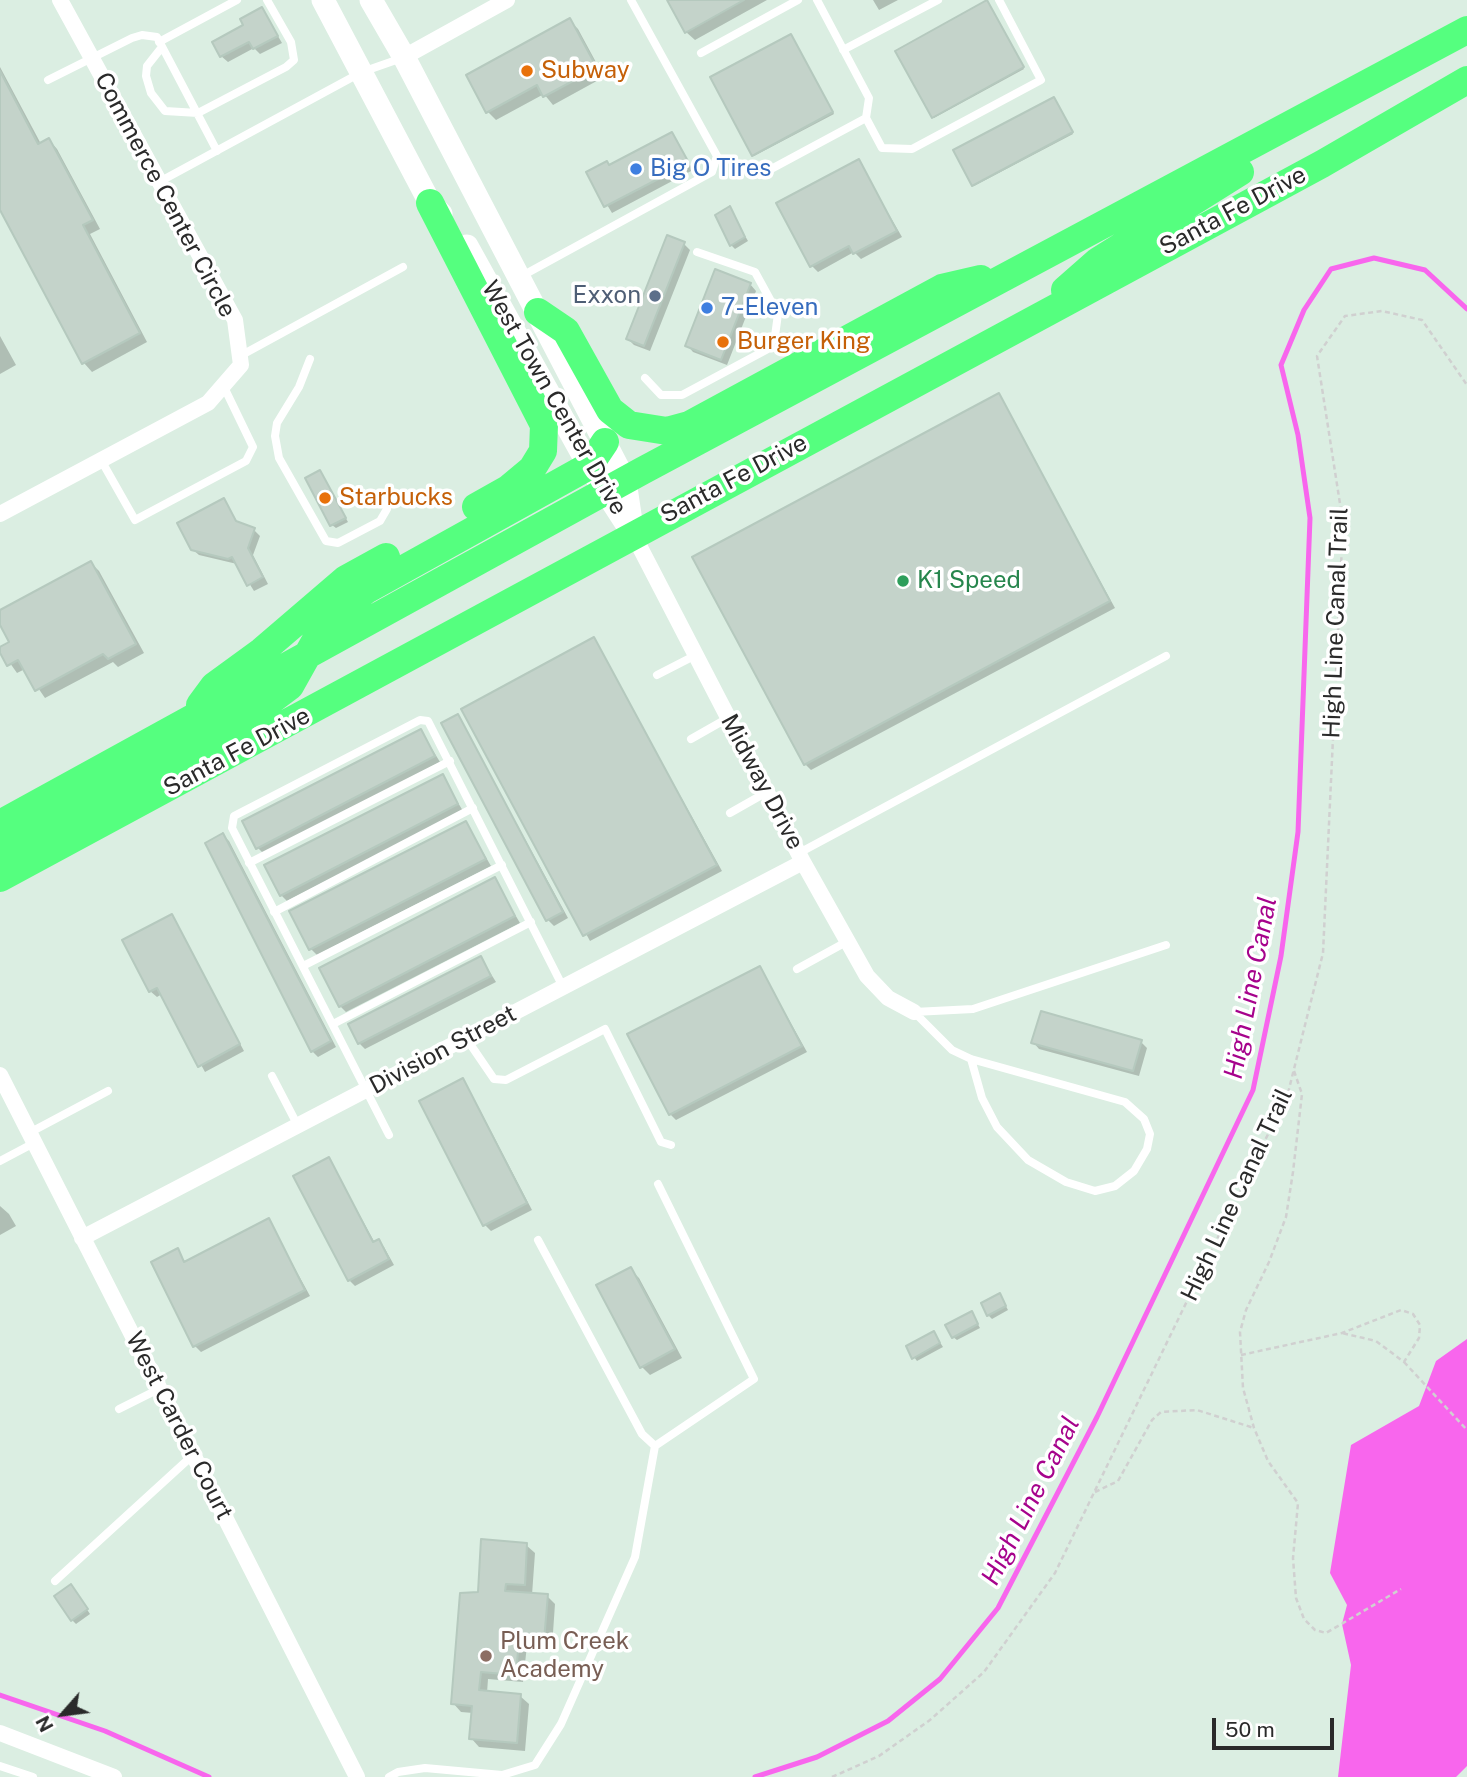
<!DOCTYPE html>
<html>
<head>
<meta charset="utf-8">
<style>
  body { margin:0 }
  #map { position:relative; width:1467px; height:1777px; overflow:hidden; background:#dbeee2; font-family:"Public Sans",sans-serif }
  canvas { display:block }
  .north { position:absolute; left:28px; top:1679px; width:70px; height:70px; -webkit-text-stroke:5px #fff; paint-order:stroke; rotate:242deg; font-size:19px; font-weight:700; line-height:28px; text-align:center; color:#2a2a2a }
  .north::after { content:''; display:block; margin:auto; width:24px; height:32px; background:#2a2a2a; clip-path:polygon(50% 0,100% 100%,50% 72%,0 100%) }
  .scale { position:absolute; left:1212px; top:1718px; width:122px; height:32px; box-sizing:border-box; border:4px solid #2a2a2a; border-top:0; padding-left:9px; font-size:21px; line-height:24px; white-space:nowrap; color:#2a2a2a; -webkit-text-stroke:5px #fff; paint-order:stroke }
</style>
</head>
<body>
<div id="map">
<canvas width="1467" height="1777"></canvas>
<div class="north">N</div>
<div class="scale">50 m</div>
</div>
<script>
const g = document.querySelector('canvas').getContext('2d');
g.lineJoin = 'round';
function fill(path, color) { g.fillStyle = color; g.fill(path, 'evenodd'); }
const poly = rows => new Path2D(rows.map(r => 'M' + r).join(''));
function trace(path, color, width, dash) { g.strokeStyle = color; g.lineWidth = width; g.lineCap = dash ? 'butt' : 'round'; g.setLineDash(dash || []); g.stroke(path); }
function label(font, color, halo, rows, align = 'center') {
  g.font = font + ' "Public Sans",sans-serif'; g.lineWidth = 7; g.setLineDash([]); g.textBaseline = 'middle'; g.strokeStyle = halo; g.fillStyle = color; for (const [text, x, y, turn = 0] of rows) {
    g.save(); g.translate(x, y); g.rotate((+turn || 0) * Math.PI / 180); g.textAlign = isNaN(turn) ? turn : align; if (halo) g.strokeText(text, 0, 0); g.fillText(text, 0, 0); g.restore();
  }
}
fill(poly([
  [1467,1339,1467,1766,1456,1777,1338,1777,1351,1665,1342,1624,1347,1605,1330,1573,1351,1445,1419,1406,1436,1361]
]), '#f866ed');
fill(poly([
  [669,0,767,0,695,40,686,32],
  [873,0,898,0,879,10],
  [988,4,1024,69,934,118,933,117],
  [262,9,282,43,260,54,254,48,228,62,221,56],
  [570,21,578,29,604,77,553,105,544,94,496,120,488,112],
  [792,37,834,114,754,156,753,155],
  [0,67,41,144,49,140,57,149,100,229,90,234,147,342,92,372,84,363,0,206],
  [1055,101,1073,134,974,186,973,185],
  [672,134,693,170,612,213,588,173,610,166],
  [858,161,902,237,861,259,854,252,818,272,812,266],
  [729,208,748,241,735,249,731,245],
  [684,244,690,250,650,351,634,345,628,339],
  [750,284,756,291,727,365,693,352,687,345],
  [0,336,16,365,0,374],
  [998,395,1115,608,811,770,805,764],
  [320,472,348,522,336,528,332,525],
  [223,500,239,524,254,530,260,536,253,555,268,584,254,591,237,564,199,555,192,549],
  [91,563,99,571,144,653,118,667,113,662,45,698,25,669,17,673,0,649,12,643,0,621,0,612],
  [594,640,722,871,590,941,463,710],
  [458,716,568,918,554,926,548,920],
  [421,731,440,762,264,854,258,848],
  [442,776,463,811,287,901,281,895],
  [466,823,491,866,317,955,311,949],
  [223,835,229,841,336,1047,318,1057,312,1051],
  [494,879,520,923,346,1012,340,1006],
  [171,916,244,1051,205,1072,162,994,157,997,150,991],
  [481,958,496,982,365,1049,359,1043],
  [760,968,807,1052,676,1120,670,1114],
  [1033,1042,1141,1042,1147,1048,1139,1076,1039,1049],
  [462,1081,468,1087,532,1210,491,1231,485,1225,421,1102],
  [329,1159,375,1243,378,1241,384,1247,394,1265,355,1286,349,1280],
  [0,1206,9,1214,16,1226,0,1235],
  [269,1221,310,1296,201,1352,195,1346,177,1250,186,1263],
  [630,1269,639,1278,682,1358,650,1375,642,1367],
  [1000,1295,1008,1310,992,1319,988,1315],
  [972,1314,980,1328,957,1340,953,1337],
  [934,1333,943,1347,917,1361,914,1357],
  [526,1545,535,1553,532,1595,547,1596,555,1604,552,1647,527,1645,523,1682,488,1679,487,1693,520,1696,529,1704,525,1751,479,1747,471,1738,473,1713,461,1712,453,1703,480,1594],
  [74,1590,90,1614,76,1624,72,1620]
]), '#0003');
trace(poly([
  [0,1695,105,1731,209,1777],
  [755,1777,817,1757,888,1721,940,1679,998,1608,1097,1417,1253,1090,1281,956,1298,832,1310,518,1298,435,1281,365,1304,310,1331,269,1374,258,1425,270,1467,309]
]), '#f866ed', 5);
const building = poly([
  [667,0,744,0,685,33,667,0],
  [987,0,1024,67,932,118,895,51,987,0],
  [262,7,278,36,253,49,249,42,220,57,212,42,243,25,240,19,262,7],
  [570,18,597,68,543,97,537,85,486,113,466,75,570,18],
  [791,34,833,112,752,156,710,77,791,34],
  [0,71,38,144,49,138,93,220,83,225,140,333,82,364,0,210,0,71],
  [1054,97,1073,132,972,186,953,150,1054,97],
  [672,132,689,163,604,207,586,172,607,161,609,165,672,132],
  [859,159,897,231,853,254,849,246,810,267,776,203,859,159],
  [730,206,745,237,730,246,715,215,730,206],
  [667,235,685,242,644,346,626,339,667,235],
  [715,269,751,283,721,360,685,346,715,269],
  [999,393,1110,601,804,765,692,557,999,393],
  [320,470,346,518,330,526,305,478,320,470],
  [224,498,236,521,255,528,248,548,263,577,247,586,232,557,228,559,191,550,177,523,224,498],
  [91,561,136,644,108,659,103,654,35,691,18,660,7,666,0,653,0,647,9,642,0,625,0,610,91,561],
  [594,637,717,865,583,936,461,709,594,637],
  [458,714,563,912,546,921,441,723,458,714],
  [421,729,435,756,256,849,242,821,421,729],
  [443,774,458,804,280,896,264,865,443,774],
  [466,821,486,859,309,950,289,911,466,821],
  [223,833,331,1041,311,1052,205,843,223,833],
  [495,877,515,916,339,1007,319,968,495,877],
  [172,914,240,1044,198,1067,157,988,149,992,122,940,172,914],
  [481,956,491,976,358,1044,348,1024,481,956],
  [760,966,802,1046,669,1115,627,1034,760,966],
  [1041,1011,1142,1040,1133,1071,1031,1043,1041,1011],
  [463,1078,527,1203,483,1226,419,1101,463,1078],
  [329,1157,373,1242,379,1239,389,1259,348,1281,293,1176,329,1157],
  [269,1218,305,1290,193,1347,151,1262,178,1248,184,1262,269,1218],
  [631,1267,675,1349,640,1368,596,1285,631,1267],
  [1000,1293,1006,1306,987,1316,981,1303,1000,1293],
  [972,1311,978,1324,952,1338,945,1325,972,1311],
  [934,1331,940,1343,912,1359,906,1346,934,1331],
  [481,1539,527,1543,525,1585,506,1584,505,1591,548,1594,544,1640,519,1638,516,1675,481,1672,479,1690,521,1694,517,1743,469,1739,472,1706,451,1704,460,1593,478,1592,481,1539],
  [71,1584,88,1609,71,1621,54,1596,71,1584]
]);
fill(building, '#c4d3ca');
trace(building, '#b5c9be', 2);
trace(poly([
  [1294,1071,1302,1094,1293,1172,1286,1217,1269,1262,1246,1310,1240,1332,1243,1388,1254,1428,1268,1461,1298,1503,1293,1558,1296,1598,1304,1619,1315,1630,1326,1633,1401,1589],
  [1241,1355,1342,1333,1401,1310,1413,1314,1420,1325,1419,1338,1404,1362,1376,1341,1342,1333],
  [1404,1362,1467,1430],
  [1095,1492,1118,1481,1152,1420,1161,1412,1197,1410,1254,1428],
  [832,1777,879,1756,930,1720,984,1672,1055,1573,1288,1093,1323,953,1343,523,1317,356,1345,316,1382,311,1422,320,1467,385]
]), '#d0d0d0', 2.5, [5, 3.5]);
trace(poly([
  [817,0,869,98,866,118,882,148,912,149,1041,80,999,0],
  [159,42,237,0],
  [162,47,147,66,146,76,151,93,165,111,198,113,286,67,294,60,291,42,267,0],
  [843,50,938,0],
  [701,53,798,0],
  [48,80,132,38,142,35,157,37,217,151],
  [760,175,866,118],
  [159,182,362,72,402,58],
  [520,277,712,172,717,156,631,0],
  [240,356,403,267],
  [310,359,299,387,277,423,275,436,279,458,326,541,338,543,380,521,387,509,385,503],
  [645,378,661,395,682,395,766,350,775,336,778,314,755,272,697,252],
  [101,460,135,520,246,461,253,447,223,385],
  [657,675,696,655],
  [691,739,728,718],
  [730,813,767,792],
  [799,853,1166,656],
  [249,863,450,761],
  [274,912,473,808],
  [303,966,502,865],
  [797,969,848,941],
  [914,1012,952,1050,971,1059,1125,1102,1144,1119,1150,1134,1147,1149,1134,1171,1115,1186,1095,1191,1066,1182,1028,1160,997,1127,982,1098,971,1059],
  [914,1012,973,1009,1166,945],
  [333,1024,531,922],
  [466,1038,494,1079,506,1080,605,1029,661,1142,671,1145],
  [272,1076,298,1126],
  [29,1133,108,1091],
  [389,1135,232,828,234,816,420,720,428,721,563,987],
  [0,1161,34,1143],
  [538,1240,642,1434,655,1446,754,1379,658,1184],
  [119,1409,159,1389],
  [55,1581,193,1455],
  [0,1766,33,1777],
  [389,1777,398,1772,425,1768,502,1775,535,1765,561,1724,635,1557,655,1446]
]), '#fff', 8);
trace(poly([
  [404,57,507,0],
  [0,514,208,403,241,365,235,320,60,0],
  [633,534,803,862,867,976,888,998,914,1012],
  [0,1075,357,1777],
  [82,1238,803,862],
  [0,1733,114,1777]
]), '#fff', 16);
trace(poly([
  [323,0,430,203,441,214],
  [371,0,404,57,625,481,632,528],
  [467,246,589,466,633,534]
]), '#fff', 23);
trace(poly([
  [430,203,544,425,543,451,532,469,508,489,476,507],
  [1065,290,1098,261,1240,172],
  [538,312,566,331,610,410,629,425,667,431,689,425,942,288,981,279],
  [200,705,214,686,262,651,346,579,386,557],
  [0,824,642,471,1467,30],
  [0,851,258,710,290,686,318,636,342,609,366,590,589,466,605,442],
  [0,878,1322,164,1467,80]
]), '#55ff7f', 28);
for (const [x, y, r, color] of [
  [527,71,7,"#e8710a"],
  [636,169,7,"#3f7fe0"],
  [655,296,7,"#5c6f8a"],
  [707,308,7,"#3f7fe0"],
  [723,342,7,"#e8710a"],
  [325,498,7,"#e8710a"],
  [903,581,7,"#2e9e5b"],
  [486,1656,7,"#8d6e63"]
]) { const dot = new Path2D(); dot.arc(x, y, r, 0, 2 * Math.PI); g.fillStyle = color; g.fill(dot); trace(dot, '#fff', 2.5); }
label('24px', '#c56008', '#fff', [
  ["Subway",541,71],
  ["Burger King",737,342],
  ["Starbucks",339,498]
], 'left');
label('24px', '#366cbe', '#fff', [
  ["Big O Tires",650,169],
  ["7-Eleven",721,308]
], 'left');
label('24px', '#2a2a2a', '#fff', [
  ["Commerce Center Circle",165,195,62],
  ["Santa Fe Drive",1233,211,-28],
  ["West Town Center Drive",554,398,60],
  ["Santa Fe Drive",734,479,-28],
  ["High Line Canal Trail",1336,623,-88],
  ["Santa Fe Drive",237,752,-28],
  ["Midway Drive",762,782,62],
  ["Division Street",443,1050,-28],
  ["High Line Canal Trail",1237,1195,-65],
  ["West Carder Court",179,1426,63]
]);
label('24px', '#4e5e75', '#fff', [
  ["Exxon",641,296]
], 'right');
label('24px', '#27864d', '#fff', [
  ["K1 Speed",917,581]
], 'left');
label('24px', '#785e54', '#fff', [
  ["Plum Creek",500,1642],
  ["Academy",500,1670]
], 'left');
label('italic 26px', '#a6038c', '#fff', [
  ["High Line Canal",1251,988,-79],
  ["High Line Canal",1031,1501,-63]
]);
</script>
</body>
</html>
